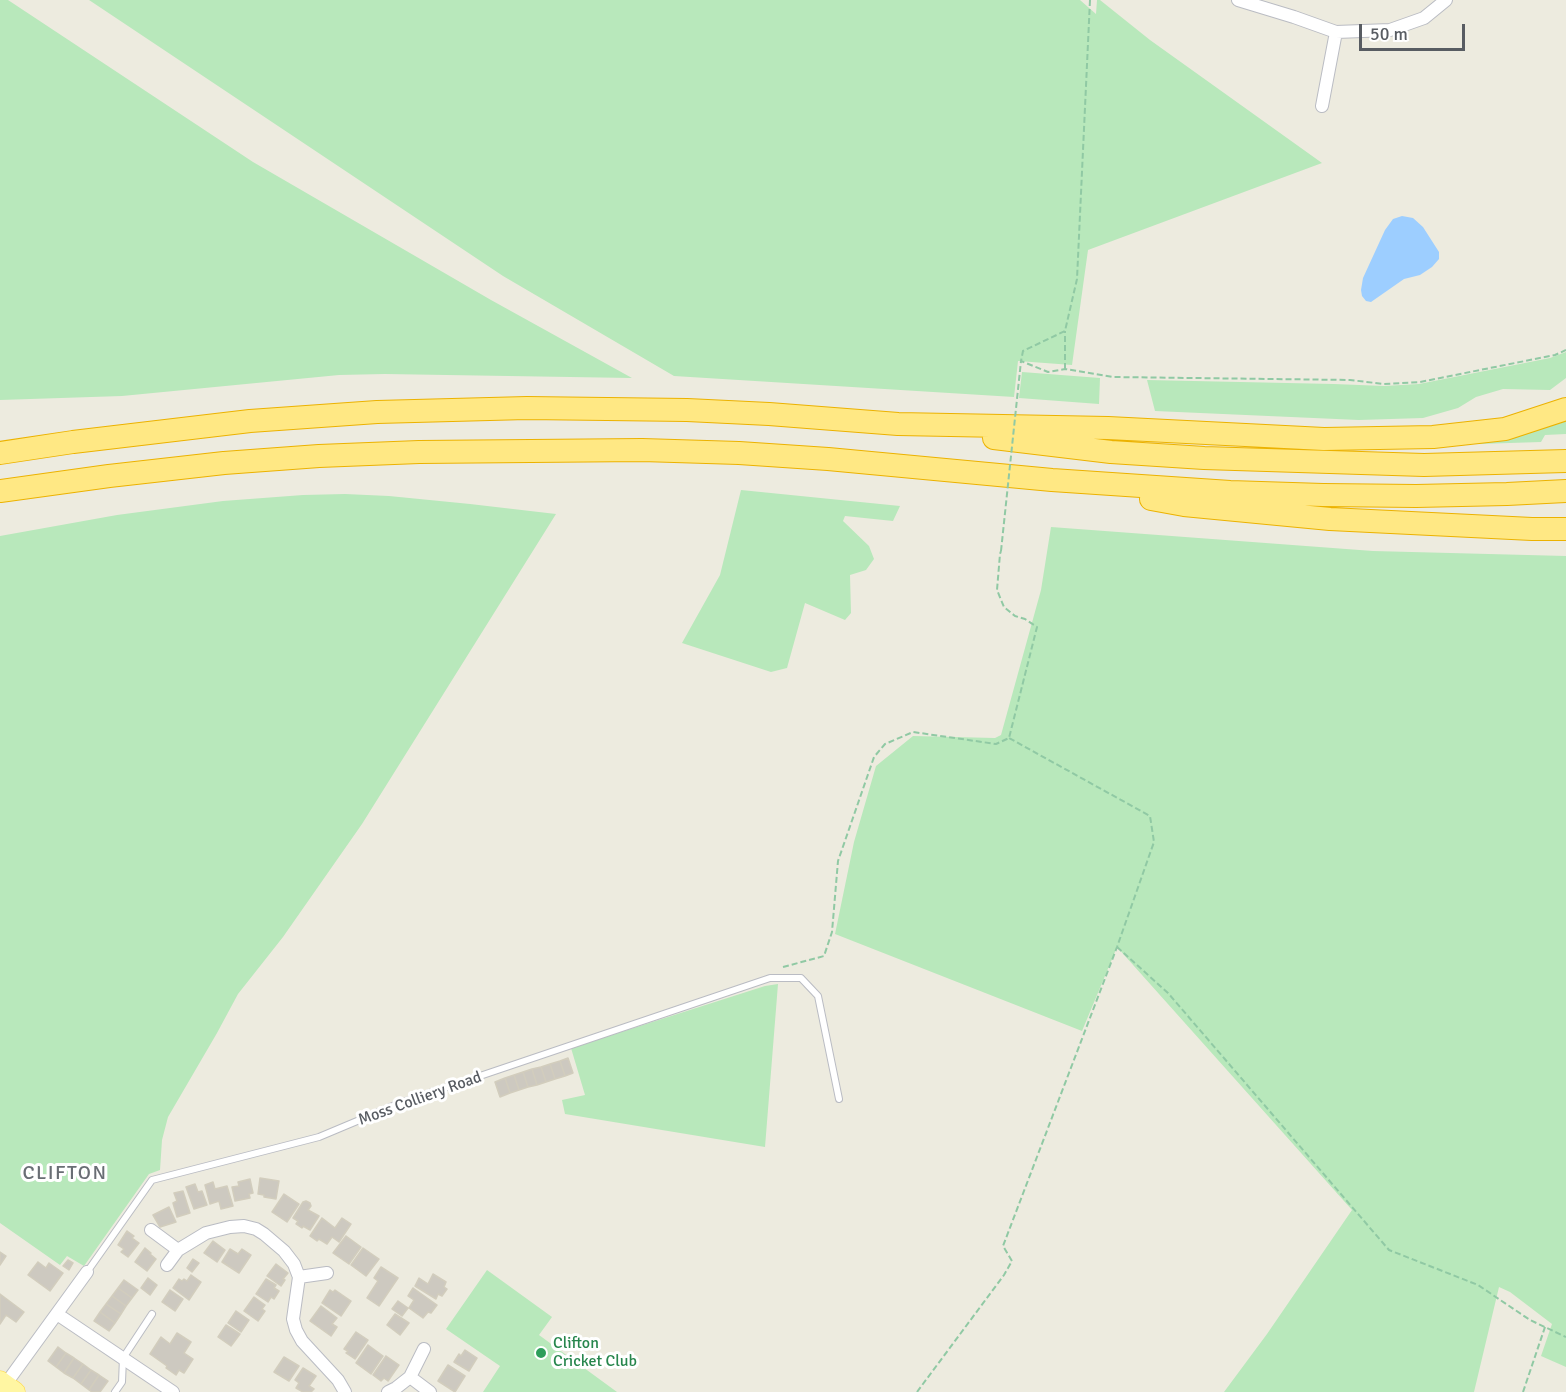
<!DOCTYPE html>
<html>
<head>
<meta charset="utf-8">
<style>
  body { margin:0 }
  #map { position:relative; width:1566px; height:1392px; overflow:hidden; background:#edebdf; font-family:Signika,sans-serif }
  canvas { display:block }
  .scale { position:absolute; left:1359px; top:24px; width:106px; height:27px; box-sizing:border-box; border:3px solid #585c62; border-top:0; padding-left:8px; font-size:18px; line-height:21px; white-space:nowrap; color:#585c62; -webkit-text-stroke:4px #fff; paint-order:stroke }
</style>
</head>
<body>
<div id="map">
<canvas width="1566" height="1392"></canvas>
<div class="scale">50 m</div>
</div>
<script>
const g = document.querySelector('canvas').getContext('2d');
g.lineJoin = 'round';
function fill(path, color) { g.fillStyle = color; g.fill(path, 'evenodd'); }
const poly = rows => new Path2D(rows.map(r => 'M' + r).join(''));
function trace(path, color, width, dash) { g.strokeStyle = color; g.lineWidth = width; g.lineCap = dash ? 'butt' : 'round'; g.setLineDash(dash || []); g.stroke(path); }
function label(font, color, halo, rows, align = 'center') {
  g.font = font + ' Signika,sans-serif'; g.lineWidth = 6; g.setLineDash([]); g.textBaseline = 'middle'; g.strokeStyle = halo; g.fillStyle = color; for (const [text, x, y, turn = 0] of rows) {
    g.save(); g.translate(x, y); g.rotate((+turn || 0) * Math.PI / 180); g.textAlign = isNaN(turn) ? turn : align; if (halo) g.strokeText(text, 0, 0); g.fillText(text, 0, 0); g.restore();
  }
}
fill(poly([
  [0,0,8,0,253,162,491,300,632,378,385,374,339,375,122,396,0,400],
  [89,0,1080,0,1096,14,1097,0,1100,0,1150,40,1322,163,1088,250,1072,365,1018,361,1014,397,674,376,503,276],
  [1566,352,1566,378,1550,390,1503,389,1476,397,1458,408,1423,418,1359,420,1155,411,1147,380,1334,384,1384,386,1419,384,1550,358],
  [1022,372,1100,378,1099,404,1019,398],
  [1566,419,1566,434,1545,435,1541,442,1478,444,1481,440],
  [741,490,900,506,893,521,845,516,843,521,869,546,874,559,866,570,850,575,851,613,845,620,805,603,787,668,771,672,682,643,720,575],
  [345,494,389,496,470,504,556,514,362,824,283,937,238,994,217,1033,168,1117,162,1140,160,1170,149,1174,84,1266,67,1256,60,1265,0,1223,0,536,117,515,223,501,303,495],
  [1051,527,1373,551,1566,556,1566,1367,1541,1356,1552,1324,1510,1292,1499,1287,1474,1392,1224,1392,1267,1334,1352,1210,1117,947,1082,1031,835,934,854,842,876,766,913,736,995,738,1001,735,1041,590],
  [778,984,765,1147,565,1114,562,1100,585,1095,571,1048,765,986],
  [487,1270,552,1317,539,1335,617,1392,483,1392,500,1366,446,1329]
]), '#b8e8bb');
fill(poly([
  [1402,216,1413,218,1423,227,1439,252,1439,259,1432,267,1420,275,1404,279,1371,302,1366,301,1362,296,1361,290,1363,278,1385,230,1393,219]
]), '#9dceff');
const building = poly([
  [568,1058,573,1073,565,1076,560,1061,568,1058],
  [560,1061,565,1076,555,1079,550,1064,560,1061],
  [550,1064,555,1079,546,1082,541,1067,550,1064],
  [541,1067,546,1082,537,1085,532,1069,541,1067],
  [532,1069,537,1085,528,1087,523,1072,532,1069],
  [523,1072,528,1087,519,1090,514,1075,523,1072],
  [514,1075,519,1090,510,1093,505,1078,514,1075],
  [505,1078,510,1093,500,1097,495,1082,505,1078],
  [260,1178,279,1181,276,1199,264,1197,264,1195,258,1194,260,1178],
  [250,1179,253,1193,249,1194,250,1198,235,1201,232,1187,239,1186,238,1182,250,1179],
  [213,1182,215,1189,227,1186,233,1206,221,1209,219,1201,210,1204,205,1185,213,1182],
  [195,1184,198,1192,202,1191,207,1205,194,1209,186,1187,195,1184],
  [183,1191,190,1213,177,1217,173,1203,177,1201,174,1193,183,1191],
  [284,1194,299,1204,287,1222,272,1212,284,1194],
  [306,1201,310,1203,311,1206,308,1210,319,1216,310,1230,303,1226,302,1228,296,1224,298,1221,293,1218,303,1202,306,1201],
  [169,1207,176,1222,160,1227,153,1215,169,1207],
  [322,1218,335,1228,342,1218,351,1224,339,1242,332,1237,327,1244,319,1239,317,1241,310,1236,322,1218],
  [127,1231,134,1236,132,1238,139,1243,128,1257,121,1252,124,1249,118,1245,127,1231],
  [346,1236,361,1247,349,1264,333,1253,346,1236],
  [213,1241,225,1250,217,1262,204,1253,213,1241],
  [145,1248,151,1253,150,1254,156,1259,147,1271,135,1262,145,1248],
  [363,1248,379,1259,366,1276,351,1265,363,1248],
  [230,1249,238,1254,242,1249,251,1255,239,1273,222,1262,230,1249],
  [0,1252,6,1256,0,1265,0,1252],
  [193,1259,199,1263,192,1272,187,1268,193,1259],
  [68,1260,73,1263,69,1270,63,1266,68,1260],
  [38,1262,46,1268,49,1263,63,1273,50,1291,28,1275,38,1262],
  [276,1264,288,1273,283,1279,285,1280,281,1286,267,1276,276,1264],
  [381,1267,398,1278,379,1306,367,1298,378,1281,374,1278,381,1267],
  [433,1274,446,1282,444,1287,447,1289,442,1296,438,1294,436,1299,415,1286,419,1278,428,1284,433,1274],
  [191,1275,201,1282,189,1300,173,1288,179,1279,182,1281,184,1279,187,1281,191,1275],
  [148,1278,157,1285,150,1295,141,1288,148,1278],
  [266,1279,276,1285,274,1288,279,1291,274,1299,271,1297,268,1302,256,1294,266,1279],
  [124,1280,138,1290,132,1298,118,1288,124,1280],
  [118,1288,132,1298,126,1306,112,1296,118,1288],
  [413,1288,437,1305,431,1313,428,1312,423,1318,409,1308,414,1300,408,1296,413,1288],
  [170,1290,183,1299,175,1311,162,1302,170,1290],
  [330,1290,333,1292,335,1290,351,1301,341,1316,322,1303,330,1290],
  [0,1294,24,1312,16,1322,6,1315,0,1324,0,1294],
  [112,1296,126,1306,121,1314,106,1304,112,1296],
  [254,1297,265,1305,262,1309,265,1311,258,1321,244,1311,254,1297],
  [398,1301,408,1308,402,1316,392,1309,398,1301],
  [106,1304,121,1314,115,1323,100,1312,106,1304],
  [321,1306,337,1318,332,1324,337,1327,331,1336,310,1321,321,1306],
  [236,1311,249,1320,241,1332,228,1323,236,1311],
  [100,1312,115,1323,109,1331,94,1321,100,1312],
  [395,1314,409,1323,400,1335,387,1325,395,1314],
  [226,1325,240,1334,231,1346,218,1337,226,1325],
  [356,1332,368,1340,355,1359,346,1353,348,1351,344,1349,356,1332],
  [177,1333,191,1342,184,1353,193,1359,184,1373,179,1370,176,1375,166,1368,167,1366,150,1354,161,1337,170,1344,177,1333],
  [368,1345,383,1356,371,1374,356,1363,368,1345],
  [58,1347,66,1353,56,1367,48,1361,58,1347],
  [465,1350,477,1358,469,1371,454,1362,459,1354,461,1356,465,1350],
  [66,1353,74,1358,64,1373,56,1367,66,1353],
  [386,1356,399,1365,388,1381,384,1378,381,1381,373,1375,386,1356],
  [284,1357,299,1366,289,1381,274,1372,284,1357],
  [74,1358,83,1364,73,1378,64,1373,74,1358],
  [83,1364,91,1370,81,1384,73,1378,83,1364],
  [448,1365,465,1376,455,1392,438,1381,448,1365],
  [303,1368,316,1376,309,1386,314,1389,311,1392,303,1392,296,1388,299,1383,295,1380,303,1368],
  [91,1370,99,1375,89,1390,81,1384,91,1370],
  [99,1375,108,1381,100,1392,92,1392,89,1390,99,1375]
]);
fill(building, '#cdc9c0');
trace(building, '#d2cdbd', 1.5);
const lane = poly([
  [87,1272,152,1180,319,1137,400,1103,770,978,801,978,818,996,839,1099],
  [115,1392,122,1382,123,1358,152,1314]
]);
const street = poly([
  [1238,0,1294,17,1336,32,1390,30,1424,18,1446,0],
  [1322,106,1336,32],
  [151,1230,178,1250],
  [167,1265,178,1250,206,1233,230,1227,244,1226,256,1229,264,1234,284,1251,294,1264,299,1277,293,1319,296,1330,302,1341,338,1380,345,1392],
  [299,1277,327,1273],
  [57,1314,173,1392],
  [410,1377,430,1392],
  [5,1385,87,1272],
  [388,1392,396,1388,410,1377,424,1349]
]);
const primary = poly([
  [0,1381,15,1392]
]);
const highway = poly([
  [994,438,1111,452,1204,458,1424,465,1566,461],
  [0,453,73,442,250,421,377,412,527,408,687,410,769,414,898,424,1108,428,1324,439,1433,437,1505,429,1566,409],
  [0,491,109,476,224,463,319,456,419,452,642,450,739,453,828,459,1052,480,1230,492,1323,495,1416,496,1507,494,1566,491],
  [1151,499,1184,505,1330,519,1532,529,1566,529]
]);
trace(lane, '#babcc3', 8);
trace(street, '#babcc3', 14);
trace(primary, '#ffd746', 21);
trace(highway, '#ecb200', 24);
trace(poly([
  [1090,0,1077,279,1065,331,1023,351,1021,361,1048,372,1065,369,1113,377,1350,380,1384,384,1420,382,1555,355,1566,350],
  [1065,369,1065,331],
  [1117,947,1168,993,1389,1250,1478,1285,1530,1320,1566,1337],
  [783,967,824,956,832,932,838,861,874,757,885,744,913,732,996,744,1009,738,1037,627,1025,619,1015,616,1004,607,997,590,1000,554,1001,551],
  [917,1392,1004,1275,1012,1261,1003,1246,1117,947,1154,842,1150,816,1009,738],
  [1523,1392,1545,1327]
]), '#90c9a4', 2, [6, 3]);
trace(lane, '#fff', 6);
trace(street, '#fff', 12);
trace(primary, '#fff6a2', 20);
trace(highway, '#ffe884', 22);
trace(poly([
  [1001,551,1021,361]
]), '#90c9a4', 2, [6, 3]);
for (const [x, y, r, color] of [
  [541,1353,6,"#2e9e5b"]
]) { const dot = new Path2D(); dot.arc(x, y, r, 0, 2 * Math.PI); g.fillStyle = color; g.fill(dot); trace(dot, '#fff', 2); }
label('16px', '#585c62', '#fff', [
  ["Moss Colliery Road",420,1099,-20]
]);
label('16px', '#27864d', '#fff', [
  ["Clifton",553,1344],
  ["Cricket Club",553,1362]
], 'left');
g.letterSpacing = '1.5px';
label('20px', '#696e74', '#fff', [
  ["CLIFTON",65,1174]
]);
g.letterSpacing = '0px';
</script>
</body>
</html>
